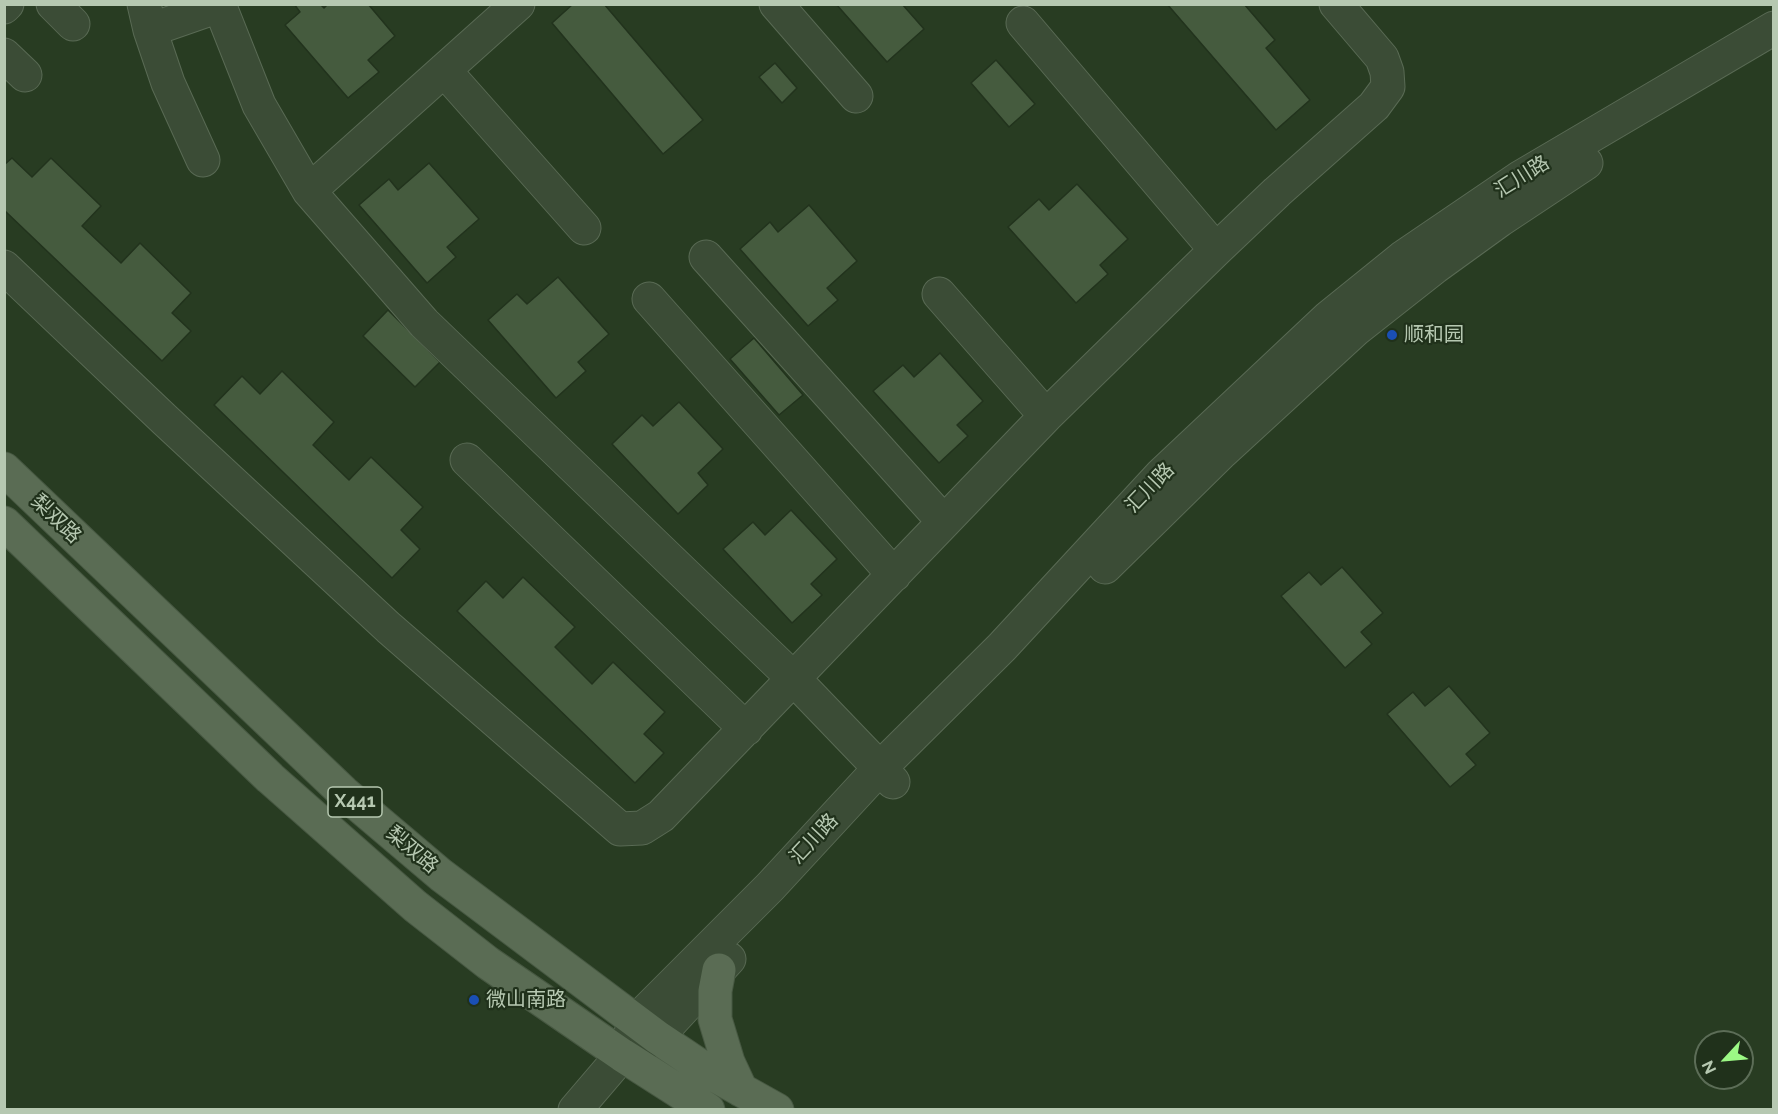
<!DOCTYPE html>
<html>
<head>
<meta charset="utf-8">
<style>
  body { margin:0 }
  #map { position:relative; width:1778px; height:1114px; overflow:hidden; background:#283c22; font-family:Raleway,sans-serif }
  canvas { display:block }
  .frame { position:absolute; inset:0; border:6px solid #b6c8b1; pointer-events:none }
  .north { position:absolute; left:1694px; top:1030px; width:60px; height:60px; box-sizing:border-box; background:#20311b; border:2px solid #5c6d57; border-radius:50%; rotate:244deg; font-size:16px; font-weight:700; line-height:24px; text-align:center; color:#b6c8b1 }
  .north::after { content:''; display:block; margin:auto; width:21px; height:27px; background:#9cf985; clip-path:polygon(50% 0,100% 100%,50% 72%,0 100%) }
</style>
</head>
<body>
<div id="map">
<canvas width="1778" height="1114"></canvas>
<div class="frame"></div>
<div class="north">N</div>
</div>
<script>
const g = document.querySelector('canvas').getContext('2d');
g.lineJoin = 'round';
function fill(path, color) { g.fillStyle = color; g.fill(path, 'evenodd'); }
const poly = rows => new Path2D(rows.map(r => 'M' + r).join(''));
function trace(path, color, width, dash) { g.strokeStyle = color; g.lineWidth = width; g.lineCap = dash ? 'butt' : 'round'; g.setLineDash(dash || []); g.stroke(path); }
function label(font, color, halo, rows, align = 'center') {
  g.font = font + ' Raleway,"Noto Sans SC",sans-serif'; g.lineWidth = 4.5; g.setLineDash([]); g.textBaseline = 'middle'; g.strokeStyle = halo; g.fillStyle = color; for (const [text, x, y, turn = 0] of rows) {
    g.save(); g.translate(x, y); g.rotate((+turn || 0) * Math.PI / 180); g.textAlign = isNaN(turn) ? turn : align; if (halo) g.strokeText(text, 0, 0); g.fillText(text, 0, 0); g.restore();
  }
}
const building = poly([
  [294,4,320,4,324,8,328,4,368,4,395,36,368,60,379,72,348,98,285,25,300,12,294,4],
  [573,4,604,4,703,120,663,154,552,23,573,4],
  [836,4,902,4,924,29,887,62,836,4],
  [1167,4,1244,4,1275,40,1266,48,1310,100,1276,130,1167,4],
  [996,60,1035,104,1009,127,971,83,996,60],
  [775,63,797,88,782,103,759,77,775,63],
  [12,158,32,177,51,158,101,206,82,226,121,263,140,243,191,293,172,313,191,331,162,361,4,210,4,165,12,158],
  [429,163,479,219,447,247,456,257,427,283,359,205,389,179,398,190,429,163],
  [1077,184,1128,239,1100,265,1108,274,1076,303,1008,227,1039,199,1049,210,1077,184],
  [809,205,857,261,827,288,838,300,808,326,740,249,770,222,778,232,809,205],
  [558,277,609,334,578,362,586,371,556,398,488,320,517,294,527,304,558,277],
  [388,310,440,362,415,387,363,336,388,310],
  [754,338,803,395,779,415,730,359,754,338],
  [940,353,983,401,957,425,968,436,939,463,873,391,903,365,914,377,940,353],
  [282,371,334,422,313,445,349,480,371,457,423,507,401,530,420,549,392,578,214,405,242,376,260,394,282,371],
  [679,402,723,449,698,473,708,485,678,514,612,444,642,415,653,426,679,402],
  [791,510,837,559,811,584,822,595,792,623,723,549,753,522,765,535,791,510],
  [1342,567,1383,613,1361,632,1372,644,1345,668,1281,596,1309,572,1321,585,1342,567],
  [523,577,575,627,555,647,592,684,613,662,665,712,644,734,664,753,635,783,457,611,486,581,503,598,523,577],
  [1449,686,1490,733,1466,754,1476,765,1450,787,1387,714,1413,692,1425,706,1449,686]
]);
fill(building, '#455b3e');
trace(building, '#22331d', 1.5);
const minor = poly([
  [53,4,73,24],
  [144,4,150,30,168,83,203,160],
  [219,4,259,105,309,191,424,323,794,679,893,782],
  [776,4,856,96],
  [4,7,7,4],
  [1023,23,1216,250],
  [150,30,219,6],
  [4,55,25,75],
  [444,70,584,228],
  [309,191,518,4],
  [706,257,944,522],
  [4,267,165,420,389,628,620,829,642,828,661,816,1046,416,1216,250,1277,192,1374,106,1388,87,1387,72,1382,58,1336,4],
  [939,294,1046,416],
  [649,299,894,575],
  [467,460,746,729],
  [1105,567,1222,452,1355,330,1435,267,1500,220,1586,163],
  [632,1050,657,1037,729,959],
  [575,1110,622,1055,636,1021,770,887,879,769,1002,647,1162,474,1329,317,1402,258,1521,177,1774,28]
]);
const major = poly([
  [4,469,343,792,441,875,657,1037,709,1072,777,1110],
  [4,523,270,778,415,906,488,963,622,1055,708,1110],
  [719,970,715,991,715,1019,728,1062,741,1090]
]);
trace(minor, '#596a54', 35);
trace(major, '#475842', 35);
trace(minor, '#3b4c36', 33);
trace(major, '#5a6c54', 33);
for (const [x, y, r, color] of [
  [1392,335,6,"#1a4fb4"],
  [474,1000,6,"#1a4fb4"]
]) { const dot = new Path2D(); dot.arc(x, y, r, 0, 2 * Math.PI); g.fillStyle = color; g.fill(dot); trace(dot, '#20311b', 2); }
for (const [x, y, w] of [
  [355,802,54]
]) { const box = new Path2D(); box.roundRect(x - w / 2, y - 15, w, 30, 4.5); g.fillStyle = '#20311b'; g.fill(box); trace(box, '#b6c8b1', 1.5); }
label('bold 18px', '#b6c8b1', null, [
  ["X441",355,802]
]);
label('20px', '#b6c8b1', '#20311b', [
  ["汇川路",1522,177,-32],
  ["汇川路",1150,488,-46],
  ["梨双路",56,519,44],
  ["汇川路",814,839,-47],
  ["梨双路",412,850,40]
]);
label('20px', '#b6c8b1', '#20311b', [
  ["顺和园",1404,335],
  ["微山南路",486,1000]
], 'left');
</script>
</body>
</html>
